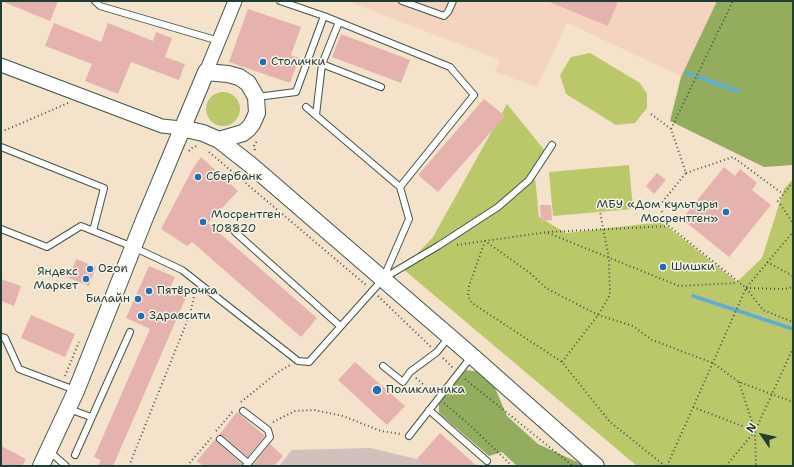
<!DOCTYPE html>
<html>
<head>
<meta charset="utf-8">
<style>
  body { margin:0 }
  #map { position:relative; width:794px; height:467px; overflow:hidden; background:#f5e2cb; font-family:"Shantell Sans",sans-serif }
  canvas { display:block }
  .frame { position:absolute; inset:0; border:2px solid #1f3d34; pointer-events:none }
  .north { position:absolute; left:742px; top:415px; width:40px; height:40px; -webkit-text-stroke:3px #f7f3e8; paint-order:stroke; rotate:304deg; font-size:11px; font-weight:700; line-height:16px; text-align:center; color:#1f3d34 }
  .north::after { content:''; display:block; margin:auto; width:14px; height:18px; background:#1f3d34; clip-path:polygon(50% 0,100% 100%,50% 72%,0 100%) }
</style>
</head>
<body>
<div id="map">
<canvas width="794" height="467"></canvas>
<div class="frame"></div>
<div class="north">N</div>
</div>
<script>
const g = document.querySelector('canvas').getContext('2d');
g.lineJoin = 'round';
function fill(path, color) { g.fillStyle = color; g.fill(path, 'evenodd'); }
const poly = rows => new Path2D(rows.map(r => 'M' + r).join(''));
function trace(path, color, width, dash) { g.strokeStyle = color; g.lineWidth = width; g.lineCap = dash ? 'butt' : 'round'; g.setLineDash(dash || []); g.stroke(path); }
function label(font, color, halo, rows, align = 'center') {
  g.font = font + ' "Shantell Sans",sans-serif'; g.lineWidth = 3; g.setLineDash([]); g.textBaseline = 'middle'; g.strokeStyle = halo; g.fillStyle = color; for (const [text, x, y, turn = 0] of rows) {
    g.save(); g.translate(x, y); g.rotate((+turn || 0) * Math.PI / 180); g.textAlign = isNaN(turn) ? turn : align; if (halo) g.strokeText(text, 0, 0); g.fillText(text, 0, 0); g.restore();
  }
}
fill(poly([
  [347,1,722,1,683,77,567,23,537,87,495,72,500,60]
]), '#f5d3c1');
fill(poly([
  [370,448,417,459,425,466,279,466,292,450]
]), '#d1c0bc');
fill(poly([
  [590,53,640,83,647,94,647,108,635,123,616,125,566,94,560,75,571,57],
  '206 109a17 17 0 1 1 34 0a17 17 0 1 1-34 0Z',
  [507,104,546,152,534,167,539,217,566,233,662,222,737,282,762,258,784,189,793,179,793,466,637,466,403,269,433,237],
  [629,165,633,209,553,216,549,172]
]), '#bbc86a');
fill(poly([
  [717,1,793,1,793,165,764,167,670,121,681,77],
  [466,370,480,372,495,388,507,416,538,444,586,466,517,466,502,452,489,456,439,413,439,403]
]), '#94ac5e');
trace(poly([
  [686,73,693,75],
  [698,77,738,91],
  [693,296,793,329]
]), '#5caed8', 3.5);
fill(poly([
  [1,1,58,1,50,21],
  [547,1,618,1,608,26],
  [248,9,301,27,291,55,299,58,290,83,229,62],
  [54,23,101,42,108,23,153,41,156,32,172,38,165,57,185,64,179,80,131,62,118,94,85,81,92,64,45,46],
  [341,34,410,60,401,83,332,57],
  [484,99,505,116,438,192,418,175],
  [201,157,238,191,208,223,317,318,301,337,192,242,187,246,161,229,192,170],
  [724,167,735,176,740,169,757,183,752,190,771,205,729,257,682,219],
  [657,173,666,180,654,194,646,186],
  [540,205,551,205,552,220,541,221],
  [76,259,96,267,89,286,69,278],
  [149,266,175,277,170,288,187,295,113,466,98,466,101,460,94,457,150,329,126,318],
  [1,279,21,286,14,306,1,301],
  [31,315,75,334,65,357,21,338],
  [355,362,405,406,387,425,338,380],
  [237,412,265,436,248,457,223,436,219,435],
  [440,433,477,466,425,466,417,459],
  [216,438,217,442,242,464,242,466,203,466,197,461],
  [270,444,283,456,274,466,252,466],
  [1,446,26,459,22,466,1,466]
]), '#e6b2ae');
const service = poly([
  [95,1,100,6,219,41],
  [280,1,324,16,450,67,474,95,400,187,306,107],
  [402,1,444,16,448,12,453,1],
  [339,22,322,64,381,87],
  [257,97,296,92,324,16],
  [316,115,322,64],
  [1,147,104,188,93,231],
  [1,229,47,247,81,226,133,247,182,270,298,361,309,362,383,279,409,219,400,187],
  [235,232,340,326],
  [384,278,438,246,498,207,529,180,552,145],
  [1,337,5,338,19,369,75,390],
  [383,366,403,382,410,372,437,352,449,337],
  [69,409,91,417],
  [429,410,487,461],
  [243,411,268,430,270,437,246,466],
  [409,436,471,357],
  [220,439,248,463],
  [49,451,66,466],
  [75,455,130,332]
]);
const minor = poly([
  [1,65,162,126,181,128],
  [206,72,235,1]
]);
const tertiary = poly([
  [181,128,203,133,219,140,252,166,472,356,596,466],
  [41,466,76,391,144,220,206,72,228,74,239,77,248,83,256,97,257,113,252,124,248,129,243,133,219,140]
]);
trace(service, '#3f564b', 8);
trace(minor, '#3f564b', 15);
trace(tertiary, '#3f564b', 18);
trace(poly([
  [651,114,671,129,686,173,659,206,669,226,746,288,763,310,793,322],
  [671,129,733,1],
  [1,132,68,103],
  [255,150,254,146,257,141],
  [189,151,193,147,197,146],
  [209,152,366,285],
  [686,173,733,157,783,194],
  [793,182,778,201,793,223],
  [548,233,679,286,737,283],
  [457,245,548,232,669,226],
  [767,262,793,276],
  [746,288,785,289,793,287],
  [378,296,431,347],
  [443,358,453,368],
  [562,362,598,315,610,295,609,259,600,212],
  [65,376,79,342],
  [416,378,432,392],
  [465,379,573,466],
  [739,382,755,431,756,466],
  [241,402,278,372,290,365],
  [444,403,471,426,512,466],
  [693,407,755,431],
  [273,422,295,411,314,410,343,416,381,431,401,434],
  [216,431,234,410],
  [129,466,190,314,195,292],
  [187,466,211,438],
  [665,466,610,422,562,362,472,303,468,296,469,286,485,241,530,273,546,288,598,315,633,326,652,340,713,363,739,382,793,402],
  [667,466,746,288,793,232],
  [726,466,755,431,793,348]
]), '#3f564b', 2, [1, 3]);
trace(service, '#fff', 6);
trace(minor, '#fff', 13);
trace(tertiary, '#fff', 16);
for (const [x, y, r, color] of [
  [263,62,4,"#1f6fb2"],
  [198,177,4,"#1f6fb2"],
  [726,212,4,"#1f6fb2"],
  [203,222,4,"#1f6fb2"],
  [663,267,4,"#1f6fb2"],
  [90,269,4,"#1f6fb2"],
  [86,279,4,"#1f6fb2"],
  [149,291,4,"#1f6fb2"],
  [138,299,4,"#1f6fb2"],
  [141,316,4,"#1f6fb2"],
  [377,390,5,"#1f6fb2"]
]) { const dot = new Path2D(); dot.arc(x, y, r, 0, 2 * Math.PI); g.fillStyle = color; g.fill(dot); trace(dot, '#f7f3e8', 1.5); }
label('12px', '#1f3d34', '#f7f3e8', [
  ["Столички",271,62],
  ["Сбербанк",206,177],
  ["МБУ «Дом культуры",718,205,"right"],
  ["Мосрентген»",718,219,"right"],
  ["Мосрентген",211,215],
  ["108820",211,229],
  ["Шишки",671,267],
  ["Ozon",98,269],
  ["Яндекс",78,272,"right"],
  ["Маркет",78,286,"right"],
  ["Пятёрочка",157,291],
  ["Билайн",130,299,"right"],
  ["Здравсити",149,316],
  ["Поликлиника",386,390]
], 'left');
</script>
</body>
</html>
